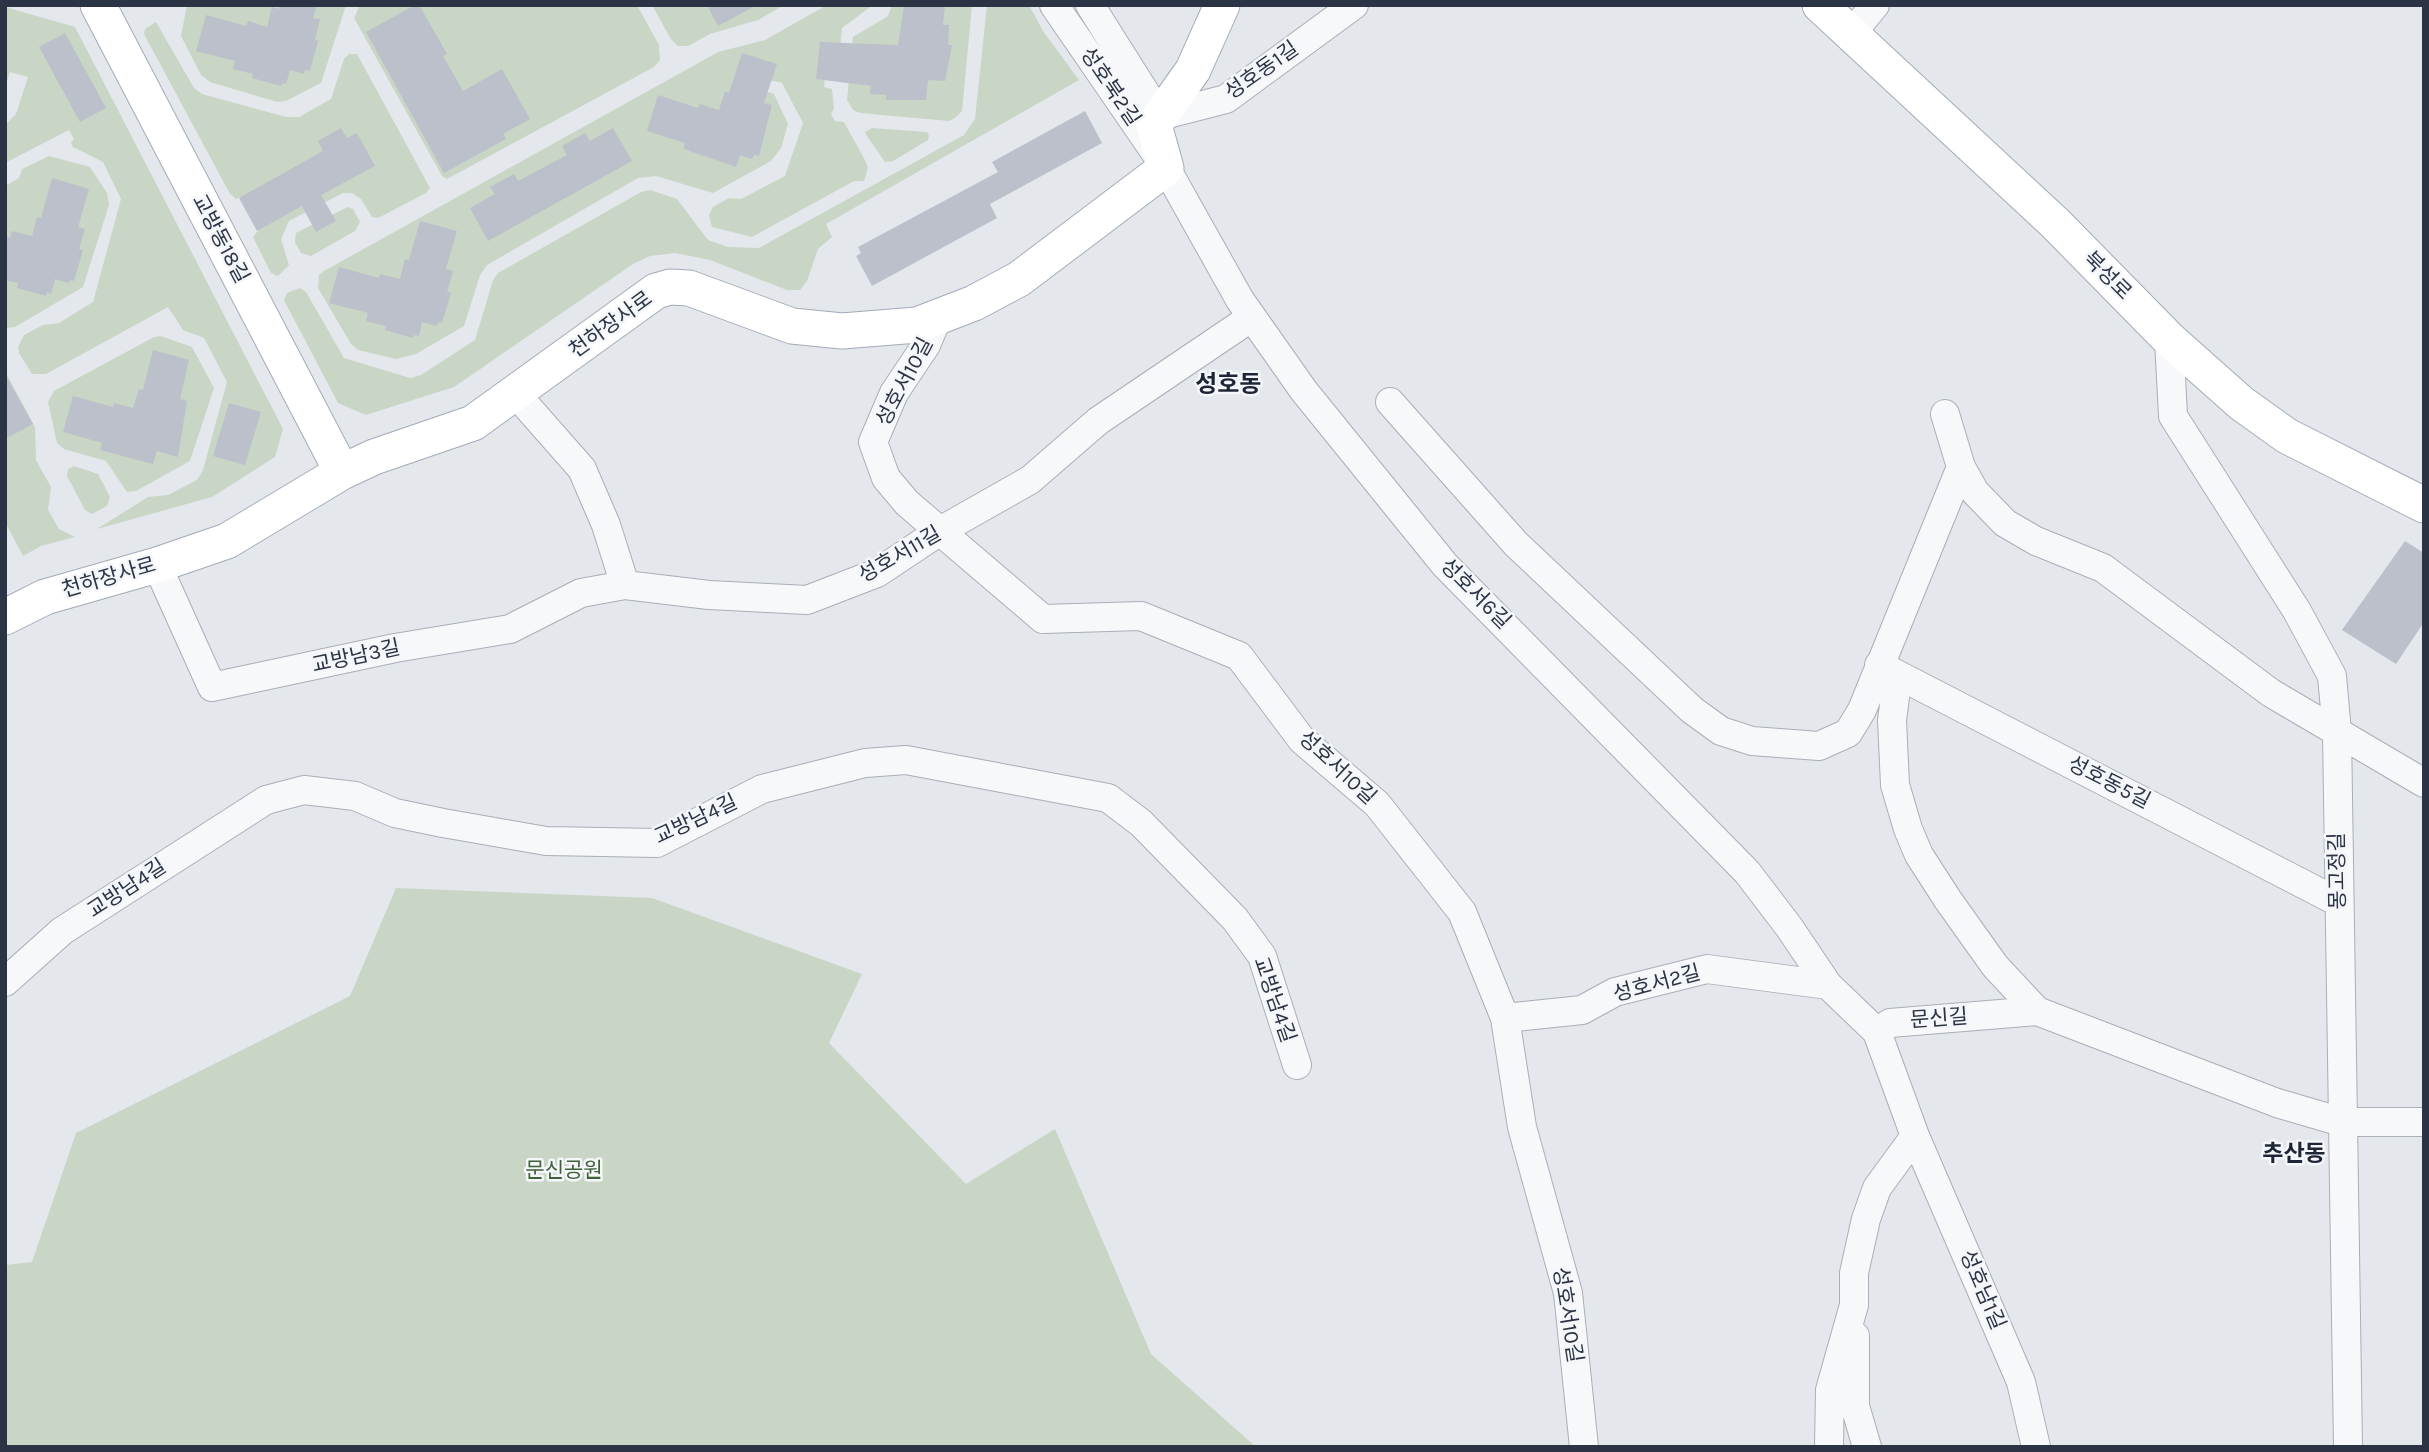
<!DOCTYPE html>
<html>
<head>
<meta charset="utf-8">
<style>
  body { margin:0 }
  #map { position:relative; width:2429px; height:1452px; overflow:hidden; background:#e4e7ec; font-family:Karla,sans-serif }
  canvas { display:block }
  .frame { position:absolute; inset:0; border:7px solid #2b3445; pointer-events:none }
</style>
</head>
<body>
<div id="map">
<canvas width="2429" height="1452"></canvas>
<div class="frame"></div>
</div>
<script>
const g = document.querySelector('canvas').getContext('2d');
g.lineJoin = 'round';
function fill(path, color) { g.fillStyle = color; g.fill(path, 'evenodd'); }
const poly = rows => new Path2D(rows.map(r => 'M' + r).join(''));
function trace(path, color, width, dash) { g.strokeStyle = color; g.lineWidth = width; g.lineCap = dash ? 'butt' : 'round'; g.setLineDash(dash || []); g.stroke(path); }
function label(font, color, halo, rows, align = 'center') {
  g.font = font + ' Karla,"Noto Sans KR",sans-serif'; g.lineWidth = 5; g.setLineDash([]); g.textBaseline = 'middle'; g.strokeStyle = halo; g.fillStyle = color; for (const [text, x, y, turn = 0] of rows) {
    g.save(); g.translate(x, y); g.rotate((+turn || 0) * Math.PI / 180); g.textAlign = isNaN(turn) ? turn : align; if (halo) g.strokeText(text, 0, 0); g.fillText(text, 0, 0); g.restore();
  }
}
fill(poly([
  [187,5,346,5,321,83,286,101,277,102,210,82,201,75,181,36],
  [360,5,637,5,659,45,660,60,654,67,447,179,442,176,354,18],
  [652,5,784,5,758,20,710,34,688,46,678,46,671,39],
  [827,5,873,5,842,28,839,57,827,56,824,87,832,89,834,109,831,114,835,121,844,122,866,162,868,168,864,181,854,181,752,237,712,227,709,215,713,207,729,198,741,199,785,176,803,123,782,83,769,80,765,91,774,94,788,124,781,148,771,161,713,193,656,176,638,178,487,265,480,275,464,326,416,354,396,359,358,350,351,344,318,288,319,275,324,271,702,61,718,52,765,40],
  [892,5,972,5,962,111,955,118,949,121,860,113,853,110,847,100,853,37,888,16],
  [987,5,1029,5,1043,31,1079,80,826,224,832,237,818,249,807,281,800,290,787,290,710,260,675,253,650,256,633,264,454,387,366,415,338,403,284,300,287,293,300,288,306,292,344,358,410,378,421,375,475,340,493,280,498,273,641,192,650,190,677,199,708,240,728,247,759,248,964,135,975,119],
  [5,7,75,27,283,429,275,457,212,497,97,529,148,497,168,495,197,480,203,470,227,382,204,338,183,330,168,307,46,374,32,374,19,353,18,347,24,335,43,325,59,323,93,302,121,199,103,162,73,147,71,143,74,139,69,130,5,163,6,124,16,114,28,77,10,72,5,87],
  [156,22,194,88,202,94,286,117,299,117,331,99,344,59,349,54,357,54,430,188,426,193,378,218,372,217,361,199,352,193,343,193,289,221,281,239,289,265,278,276,271,273,253,237,262,226,248,194,236,199,230,194,144,34,145,29],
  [872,128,927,132,929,136,928,140,893,161,885,162,867,136,865,132],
  [49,156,90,167,107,193,109,205,83,287,15,327,5,328,5,186,19,178,22,169],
  [348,207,353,209,360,222,355,231,311,256,301,253,295,242,296,233],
  [161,336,192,347,214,388,190,461,136,491,127,492,106,461,64,449,57,443,48,402,54,391,154,337],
  [5,371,35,427,36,460,51,487,48,510,59,529,75,537,41,546,23,556,5,522],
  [74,466,98,474,110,497,107,506,92,514,85,510,67,476,68,469],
  [396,888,652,898,862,974,829,1043,966,1184,1055,1129,1151,1354,1256,1447,5,1447,5,1265,32,1262,76,1133,350,996]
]), '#c9d6c5');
fill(poly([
  [280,5,317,5,313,18,320,19,315,40,318,41,310,71,305,70,304,74,290,70,286,84,282,83,281,86,252,78,253,74,233,69,235,61,196,51,206,15,246,26,248,21,267,27,272,7,279,9],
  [415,5,419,5,447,54,443,56,463,91,502,69,530,119,503,134,506,139,444,173,366,32],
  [707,5,757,5,718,26],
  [904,5,945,5,943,25,949,25,948,45,952,45,945,81,928,80,926,100,886,100,886,95,870,94,871,86,816,79,820,42,898,45],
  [65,33,106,108,80,122,39,47],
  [742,53,777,64,764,103,772,105,759,156,754,155,752,159,740,155,736,167,684,149,685,143,647,131,658,95,698,108,700,104,719,110,725,91,729,93],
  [1085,111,1102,143,990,204,997,218,872,286,856,256,861,253,858,247,998,172,992,162],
  [341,128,347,138,357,133,375,166,321,195,336,221,316,232,302,206,257,231,239,198,323,151,318,141],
  [613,128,632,161,488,241,470,208,495,194,490,187,514,174,518,181,567,155,562,146,585,133,590,141],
  [52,178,89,189,78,227,85,229,79,249,83,250,74,281,70,280,69,283,55,279,51,294,47,292,46,296,17,288,18,283,5,280,5,236,10,238,12,231,32,236,37,217,41,218],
  [420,221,457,231,446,269,453,271,447,292,451,293,442,323,438,322,437,326,422,322,419,336,414,335,413,338,385,330,386,326,366,321,368,313,329,303,339,267,379,278,380,274,400,279,405,259,409,260],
  [153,350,189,360,180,399,187,401,178,457,157,451,153,464,100,450,102,443,63,432,73,396,113,407,114,403,133,408,139,389,143,390],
  [5,374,33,424,5,439],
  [229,403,261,412,245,465,213,456],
  [2405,541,2424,553,2424,622,2396,664,2342,630]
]), '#bbc0ca');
const minor = poly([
  [1054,5,1166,168,1240,300,1304,391,1445,565,1747,872,1789,927,1828,985],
  [1090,5,1160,116,1226,99,1354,5],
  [1851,34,1875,5],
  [937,319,926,345,894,393,873,442,886,478,907,503,1043,619,1141,616,1239,656,1302,740,1377,804,1462,912,1505,1018,1522,1127,1568,1293,1584,1447],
  [2169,339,2173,416,2297,611,2332,676,2337,732,2348,1447],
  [516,394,582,469,606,525,625,585],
  [1390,402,1516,544,1692,710,1721,731,1752,741,1819,746,1848,733,1862,710,1961,467],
  [1945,414,1961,467,1975,492,2005,523,2036,541,2103,568,2271,693,2424,783],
  [157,565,212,687,395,648,510,629,581,593,625,585,709,595,807,600,877,573,940,531,1030,480,1098,421,1252,317],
  [1879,665,2338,902],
  [1898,675,1892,720,1895,785,1908,829,1919,855,1948,900,1995,966,2037,1011],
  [5,982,62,931,266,800,304,790,355,796,395,813,443,823,546,841,657,843,762,789,865,763,906,760,1108,798,1141,823,1235,919,1262,956,1297,1065],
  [1505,1018,1582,1010,1615,992,1707,969,1828,985,1877,1032,1915,1136,2021,1382,2036,1447],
  [1877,1032,1890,1023,2037,1011,2277,1103,2342,1122,2424,1122],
  [1855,1336,1855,1406,1867,1447],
  [1829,1447,1830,1390,1854,1305,1854,1273,1866,1219,1877,1188,1915,1136]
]);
const major = poly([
  [98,5,342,472],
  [1820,5,2055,223,2169,339,2241,403,2287,436,2424,505],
  [5,617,45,597,157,565,227,541,342,472,374,457,473,423,656,291,670,287,689,288,792,326,842,331,917,325,974,303,1019,279,1166,168,1154,125,1193,70,1222,5]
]);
trace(minor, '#a9aeb7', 30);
trace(major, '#a3abb8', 37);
trace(minor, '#f7f8fa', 28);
trace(major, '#fff', 35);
label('21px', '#2b3445', '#f4f6f9', [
  ["성호동1길",1262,71,-35],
  ["성호북2길",1110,87,56],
  ["교방동18길",220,239,62],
  ["북성로",2107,276,45],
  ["천하장사로",611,325,-36],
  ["성호서10길",905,382,-62],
  ["성호서11길",900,555,-30],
  ["천하장사로",109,578,-16],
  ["성호서6길",1475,594,45],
  ["교방남3길",356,657,-12],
  ["성호서10길",1337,768,43],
  ["성호동5길",2109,783,27],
  ["교방남4길",696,820,-25],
  ["몽고정길",2338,871,-91],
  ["교방남4길",127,889,-33],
  ["성호서2길",1657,984,-15],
  ["교방남4길",1274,1000,71],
  ["문신길",1939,1019,-4],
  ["성호남1길",1982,1290,67],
  ["성호서10길",1567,1315,81]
]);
label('21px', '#3f6138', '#f4f6f9', [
  ["문신공원",564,1171]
]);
label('bold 23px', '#1d2536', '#f4f6f9', [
  ["추산동",2294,1154]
]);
label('bold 24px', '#1d2536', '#f4f6f9', [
  ["성호동",1228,385]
]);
</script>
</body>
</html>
